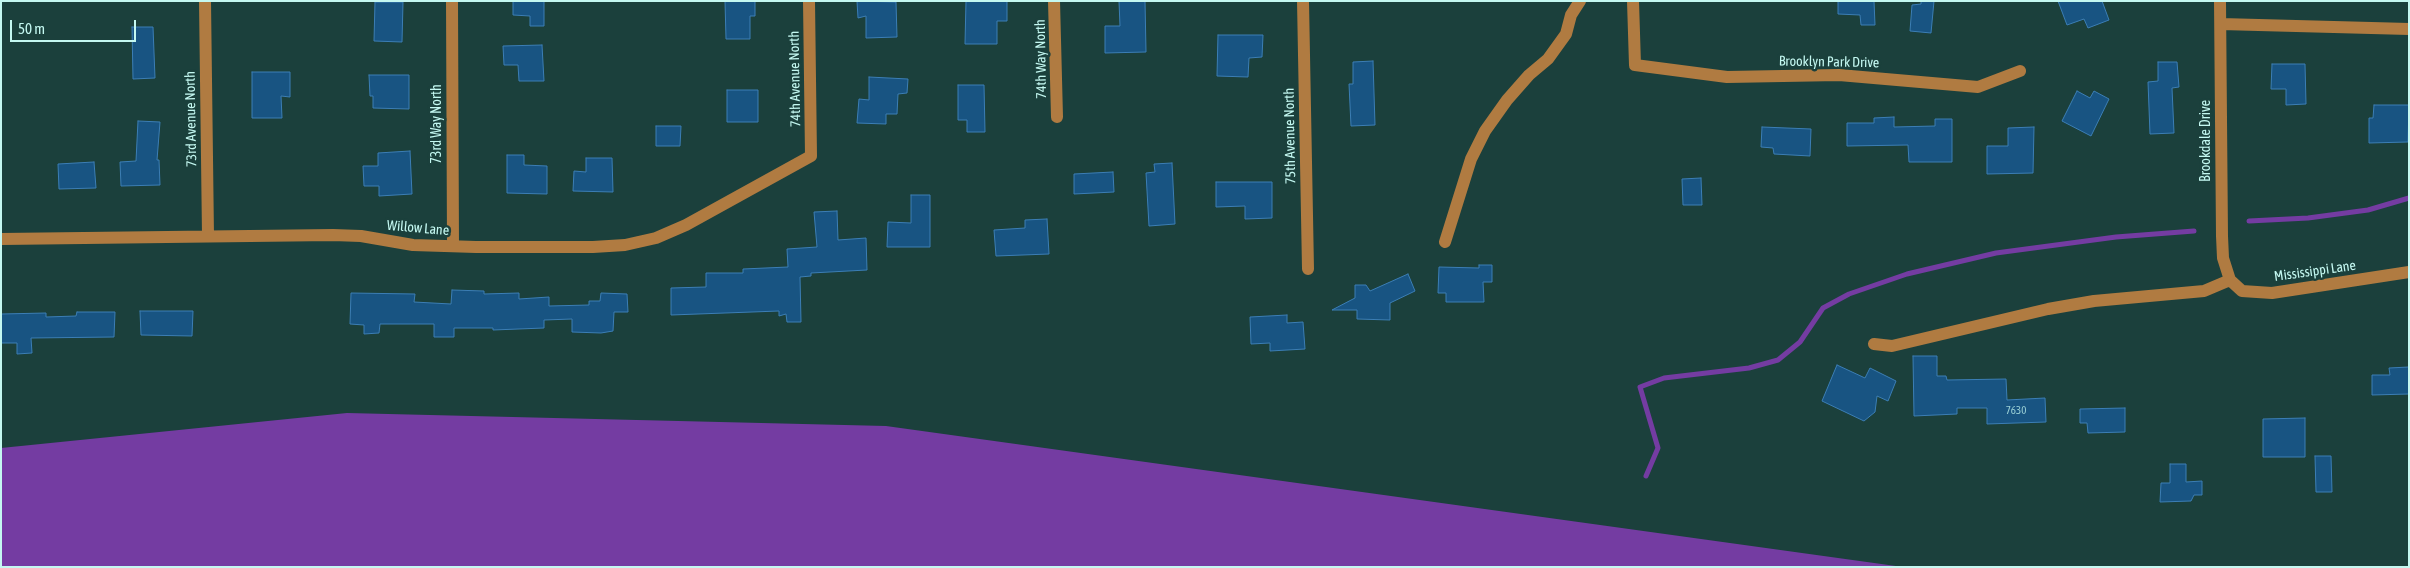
<!DOCTYPE html>
<html>
<head>
<meta charset="utf-8">
<style>
  body { margin:0 }
  #map { position:relative; width:2410px; height:568px; overflow:hidden; background:#1b403c; font-family:"Asap Condensed",sans-serif }
  canvas { display:block }
  .frame { position:absolute; inset:0; border:2px solid #c4f8f1; pointer-events:none }
  .scale { position:absolute; left:10px; top:20px; width:126px; height:22px; box-sizing:border-box; border:2px solid #c4f8f1; border-top:0; padding-left:6px; font-size:15px; line-height:18px; white-space:nowrap; color:#c4f8f1; -webkit-text-stroke:4px #1b403c; paint-order:stroke }
</style>
</head>
<body>
<div id="map">
<canvas width="2410" height="568"></canvas>
<div class="frame"></div>
<div class="scale">50 m</div>
</div>
<script>
const g = document.querySelector('canvas').getContext('2d');
g.lineJoin = 'round';
function fill(path, color) { g.fillStyle = color; g.fill(path, 'evenodd'); }
const poly = rows => new Path2D(rows.map(r => 'M' + r).join(''));
function trace(path, color, width, dash) { g.strokeStyle = color; g.lineWidth = width; g.lineCap = dash ? 'butt' : 'round'; g.setLineDash(dash || []); g.stroke(path); }
function label(font, color, halo, rows, align = 'center') {
  g.font = font + ' "Asap Condensed",sans-serif'; g.lineWidth = 5; g.setLineDash([]); g.textBaseline = 'middle'; g.strokeStyle = halo; g.fillStyle = color; for (const [text, x, y, turn = 0] of rows) {
    g.save(); g.translate(x, y); g.rotate((+turn || 0) * Math.PI / 180); g.textAlign = isNaN(turn) ? turn : align; if (halo) g.strokeText(text, 0, 0); g.fillText(text, 0, 0); g.restore();
  }
}
fill(poly([
  [347,413,886,426,1903,567,1,567,1,448]
]), '#743ca2');
trace(poly([
  [2249,221,2308,218,2368,210,2409,198],
  [1646,476,1658,448,1640,387,1664,378,1749,368,1778,360,1800,342,1823,308,1849,294,1907,274,1996,253,2116,237,2194,231]
]), '#743ca2', 5);
const building = poly([
  [513,1,544,1,544,26,530,26,530,16,513,15,513,1],
  [725,1,755,1,755,16,750,16,750,39,726,39,725,1],
  [857,1,896,2,897,37,866,38,866,16,858,18,857,1],
  [966,1,1007,1,1007,21,997,21,997,44,965,44,966,1],
  [1119,1,1145,1,1146,52,1105,53,1105,26,1120,26,1119,1],
  [1838,1,1874,1,1875,25,1861,25,1860,15,1838,14,1838,1],
  [1921,1,1934,1,1931,33,1910,31,1912,5,1921,4,1921,1],
  [2058,1,2102,1,2109,20,2088,28,2084,19,2067,25,2058,1],
  [375,2,403,2,402,42,374,41,375,2],
  [132,27,153,27,155,78,133,79,132,27],
  [1218,35,1263,35,1262,57,1249,58,1248,77,1217,76,1218,35],
  [542,45,544,81,519,81,518,65,504,65,503,46,542,45],
  [1373,61,1375,125,1351,126,1349,84,1353,84,1353,62,1373,61],
  [2158,62,2177,62,2179,87,2172,88,2174,133,2150,134,2148,82,2158,81,2158,62],
  [2272,64,2305,64,2306,104,2286,105,2286,89,2271,89,2272,64],
  [252,72,290,72,290,97,281,96,282,118,252,118,252,72],
  [369,75,409,75,409,109,373,108,373,96,370,96,369,75],
  [869,77,908,79,907,93,898,94,897,114,886,114,886,124,857,123,859,99,869,100,869,77],
  [958,85,984,85,985,132,967,132,967,120,958,120,958,85],
  [727,90,758,90,758,122,727,122,727,90],
  [2077,91,2090,98,2094,91,2109,99,2091,136,2062,121,2077,91],
  [2374,105,2409,105,2408,142,2369,143,2369,118,2373,118,2374,105],
  [1894,117,1894,127,1935,126,1935,119,1952,119,1952,162,1909,162,1908,145,1847,146,1847,123,1874,123,1874,118,1894,117],
  [138,121,160,122,157,160,159,160,160,185,121,186,120,162,136,161,138,121],
  [656,126,681,126,680,146,656,146,656,126],
  [1762,127,1811,129,1810,156,1774,154,1773,148,1761,147,1762,127],
  [2034,127,2033,173,1987,174,1987,146,2008,146,2008,128,2034,127],
  [410,151,412,194,379,196,379,186,364,186,363,166,378,166,378,153,410,151],
  [507,155,524,155,524,165,547,166,547,194,507,193,507,155],
  [586,158,612,158,613,192,573,191,574,171,586,172,586,158],
  [94,162,96,188,59,189,58,164,94,162],
  [1172,163,1175,224,1149,226,1146,173,1155,172,1154,164,1172,163],
  [1113,172,1114,192,1074,194,1074,174,1113,172],
  [1701,178,1702,205,1683,205,1682,179,1701,178],
  [1216,182,1272,182,1272,218,1245,219,1245,206,1216,207,1216,182],
  [911,195,930,195,930,247,887,247,888,222,911,223,911,195],
  [837,211,838,240,866,238,867,270,811,273,811,276,800,277,801,322,787,322,786,314,779,316,779,311,671,315,671,288,706,287,706,273,743,273,743,269,788,267,787,249,817,247,814,212,837,211],
  [1047,219,1049,254,996,256,994,230,1025,228,1025,220,1047,219],
  [1479,265,1492,265,1492,282,1483,282,1484,302,1446,302,1446,293,1438,293,1439,267,1479,268,1479,265],
  [1408,274,1415,291,1390,303,1390,320,1357,319,1357,310,1332,310,1355,298,1355,285,1366,285,1370,291,1408,274],
  [452,290,484,291,484,294,519,293,519,299,549,297,549,306,589,305,589,301,600,301,601,293,627,294,628,312,614,312,613,331,601,333,572,332,572,319,544,320,544,328,493,330,493,328,454,328,454,337,434,337,434,324,380,324,379,333,364,334,364,325,350,324,351,293,415,294,414,302,451,304,452,290],
  [140,311,193,311,192,336,141,335,140,311],
  [77,312,115,312,114,337,31,338,32,353,17,354,17,343,1,343,1,314,46,313,46,317,76,316,77,312],
  [1287,315,1287,323,1303,322,1305,349,1270,351,1270,343,1251,344,1250,317,1287,315],
  [1913,356,1937,356,1937,376,1946,376,1947,380,2006,379,2007,400,2045,398,2046,422,1987,424,1987,408,1957,408,1957,414,1914,416,1913,356],
  [1837,365,1865,378,1870,368,1896,381,1888,401,1877,396,1875,412,1864,421,1822,401,1837,365],
  [2409,367,2409,394,2372,395,2372,375,2390,375,2389,368,2409,367],
  [2125,408,2125,432,2088,433,2087,423,2080,423,2080,409,2125,408],
  [2305,418,2305,457,2263,457,2263,419,2305,418],
  [2315,456,2331,456,2332,492,2316,492,2315,456],
  [2170,464,2186,464,2186,482,2202,481,2202,495,2194,495,2191,501,2160,502,2161,483,2170,483,2170,464]
]);
fill(building, '#185482');
trace(building, '#3c7eb5', 1);
trace(poly([
  [205,1,208,236],
  [452,1,453,246],
  [1054,1,1057,117],
  [1303,1,1308,269],
  [1633,1,1635,65,1727,77,1839,75,1978,87,2020,71],
  [2220,1,2222,236,2223,258,2230,280,2242,291,2272,293,2409,272],
  [2221,24,2409,29],
  [1,239,333,235,361,236,413,245,476,247,593,247,625,245,656,238,686,225,811,156,809,1],
  [1445,242,1471,159,1485,131,1507,100,1529,75,1548,59,1566,34,1571,15,1580,1],
  [1874,344,1892,346,2048,309,2094,301,2204,291,2230,280]
]), '#b07b41', 12);
label('11px', '#99cfd5', null, [
  ["7630",2016,411]
]);
label('14px', '#c4f8f1', '#1b403c', [
  ["74th Way North",1041,59,-91],
  ["Brooklyn Park Drive",1829,62,1],
  ["74th Avenue North",795,79,-91],
  ["73rd Avenue North",191,119,-91],
  ["73rd Way North",437,124,-90],
  ["75th Avenue North",1290,136,-91],
  ["Brookdale Drive",2206,141,-90],
  ["Willow Lane",418,228,5],
  ["Mississippi Lane",2315,271,-8]
]);
</script>
</body>
</html>
